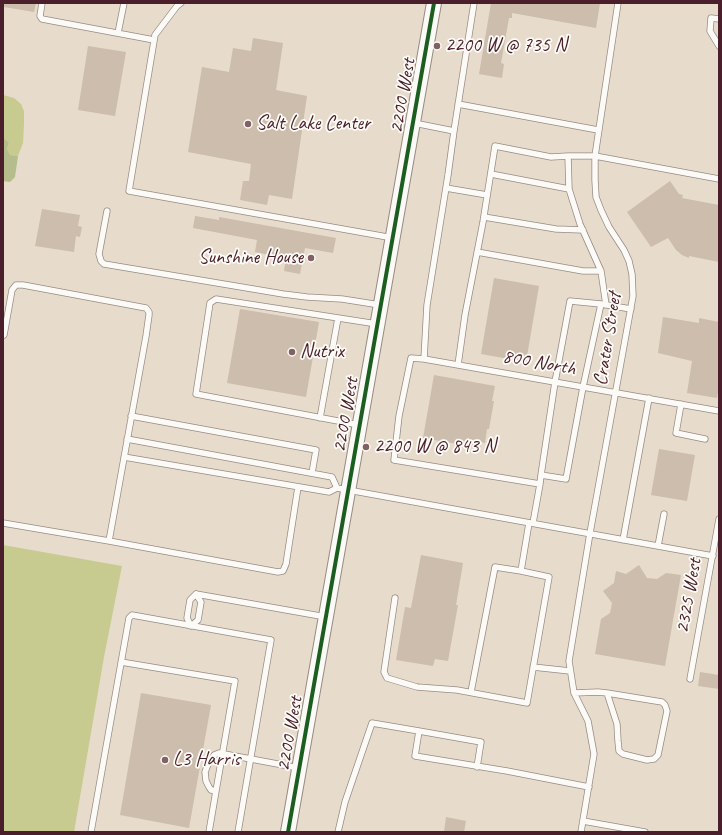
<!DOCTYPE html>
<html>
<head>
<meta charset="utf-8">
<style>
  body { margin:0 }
  #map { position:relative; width:722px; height:835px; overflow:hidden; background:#e7dbcb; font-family:Caveat,sans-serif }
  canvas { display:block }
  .frame { position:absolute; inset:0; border:4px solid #4a1f2b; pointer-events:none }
</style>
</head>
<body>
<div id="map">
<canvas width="722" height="835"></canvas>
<div class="frame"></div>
</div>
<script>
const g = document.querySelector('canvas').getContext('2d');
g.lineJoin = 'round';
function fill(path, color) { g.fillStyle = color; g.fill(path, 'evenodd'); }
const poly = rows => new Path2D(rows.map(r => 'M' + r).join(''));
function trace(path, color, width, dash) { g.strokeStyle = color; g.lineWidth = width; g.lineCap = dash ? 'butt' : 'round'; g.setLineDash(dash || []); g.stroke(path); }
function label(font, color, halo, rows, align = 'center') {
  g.font = font + ' Caveat,sans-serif'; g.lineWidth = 3.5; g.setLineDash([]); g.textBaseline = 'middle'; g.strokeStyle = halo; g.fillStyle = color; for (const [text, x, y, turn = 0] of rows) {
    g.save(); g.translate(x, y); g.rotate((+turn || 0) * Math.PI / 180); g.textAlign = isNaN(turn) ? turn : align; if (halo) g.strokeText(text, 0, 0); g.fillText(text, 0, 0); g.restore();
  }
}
fill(poly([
  [3,95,14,98,21,104,24,111,24,124,23,143,18,156,10,155,7,149,9,142,3,138],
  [3,545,122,566,104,657,74,832,3,832]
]), '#c8cb90');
fill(poly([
  [3,138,9,142,7,149,10,155,18,156,15,177,10,182,3,181]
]), '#b4bd8b');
fill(poly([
  [4,3,36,3,34,12,4,7],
  [491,3,600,3,596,28,512,13,512,18,509,18,501,63,504,64,502,78,479,74],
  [253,38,283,43,276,90,307,96,292,199,269,195,267,205,240,200,243,181,249,181,251,164,188,152,202,67,229,72,233,48,251,51],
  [88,46,126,52,115,116,78,110],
  [670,181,679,194,683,195,682,198,719,205,719,262,689,256,689,258,682,255,676,250,668,238,651,247,627,212],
  [42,209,80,215,78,226,82,227,80,237,76,236,74,252,35,246],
  [195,216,219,220,219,217,336,238,333,253,305,248,300,274,284,271,286,258,255,252,257,240,193,228],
  [494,278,539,286,526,362,481,354],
  [240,309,319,322,306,397,227,383],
  [663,317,699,323,699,318,719,322,719,386,717,398,687,393,692,361,658,353],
  [434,375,495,386,492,401,494,401,489,429,487,429,485,443,481,442,480,448,423,438],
  [659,449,695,455,687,501,651,495],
  [421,555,463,563,456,605,458,605,448,661,435,659,433,666,396,660,405,607,411,608],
  [639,565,647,578,657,579,666,573,681,575,665,666,595,654,601,619,610,613,612,603,603,591,614,583,616,571,626,574],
  [700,672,719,675,719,689,698,686],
  [141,693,211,705,189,828,120,815],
  [446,817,466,821,464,832,444,832]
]), '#ccbdac');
const service = poly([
  [42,3,40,16,42,19,154,40],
  [181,3,177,6,155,35,129,191,393,238],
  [719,19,711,18,710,31,719,46],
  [118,33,124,3],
  [458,104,598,130],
  [414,123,454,131,474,3],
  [454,131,448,175,427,305,424,359,411,358,399,416,394,460,540,484,533,523],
  [491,174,569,189],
  [446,188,487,195],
  [107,211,99,254,101,261,104,264,283,294,307,297,342,299,380,305],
  [484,217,556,229,583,230],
  [477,252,583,271,601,271],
  [606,305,601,271,580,224,569,189,568,156,595,156,719,179],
  [3,334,4,335,12,290,16,285,23,285,146,308,149,312,149,315,146,336,109,541],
  [424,359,719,411],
  [458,365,465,315,483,222,495,146,551,157,568,156],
  [681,404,676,433,705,439],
  [131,416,316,450,312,473],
  [320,418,338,318],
  [359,425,196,394,210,303,216,299,377,324],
  [127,439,332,477,337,488],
  [124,457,329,492,337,488,713,556],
  [541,475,555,382,570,301,601,304],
  [540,484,541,475,566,479,583,387,601,304,631,309],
  [3,523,109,541,278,572,283,571,286,564,298,487],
  [623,540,649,398],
  [658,546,664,514],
  [196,594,326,617],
  [395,598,384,672,387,678,417,687,457,690,527,703,549,577,521,571,529,523],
  [191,626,198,620,201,602,196,594],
  [191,626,187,618,190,600,196,594],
  [121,662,235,681,216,791],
  [533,667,570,671],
  [690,679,719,519],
  [471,692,495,567,521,571],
  [574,693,598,692,607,693,662,702,665,705,667,711,658,755,654,759,647,760,623,754,619,751,618,741,617,724,607,693],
  [419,731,481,742,477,767],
  [583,821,645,832],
  [91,832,129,618,132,615,271,640,238,832],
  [209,832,216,791,211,790,209,787,206,781,205,772,209,762,214,755,219,753,299,768],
  [338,832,345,802,372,723,419,731,415,756,507,771,589,787],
  [581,832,594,754,588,721,574,693,569,661,590,533,633,296,632,274,629,261,624,250,609,227,601,210,596,197,595,180,595,156,618,3]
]);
const tertiary = poly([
  [288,832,434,3]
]);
trace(service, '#978b84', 7);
trace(tertiary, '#978b84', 16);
trace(service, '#fbfaf7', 5.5);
trace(tertiary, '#fbfaf7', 14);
trace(poly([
  [288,832,434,3]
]), '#1b5e20', 4);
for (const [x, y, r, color] of [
  [437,46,4,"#816163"],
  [248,124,4,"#816163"],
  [311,258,4,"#816163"],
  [292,352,4,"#816163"],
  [366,447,4,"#816163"],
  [165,760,4,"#816163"]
]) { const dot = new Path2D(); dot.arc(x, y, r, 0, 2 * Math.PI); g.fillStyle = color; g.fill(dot); trace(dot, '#fdfcf7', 1.5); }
label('20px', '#4a1f2b', '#fdfcf7', [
  ["2200 W @ 735 N",445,46],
  ["Salt Lake Center",256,124],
  ["Sunshine House",303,258,"right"],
  ["Nutrix",300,352],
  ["2200 W @ 843 N",374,447],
  ["L3 Harris",173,760]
], 'left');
label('20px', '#4a1f2b', '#fdfcf7', [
  ["2200 West",403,96,-80],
  ["Crater Street",608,339,-81],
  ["800 North",539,363,10],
  ["2200 West",346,415,-80],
  ["2325 West",689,596,-80],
  ["2200 West",290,734,-80]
]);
</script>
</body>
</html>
